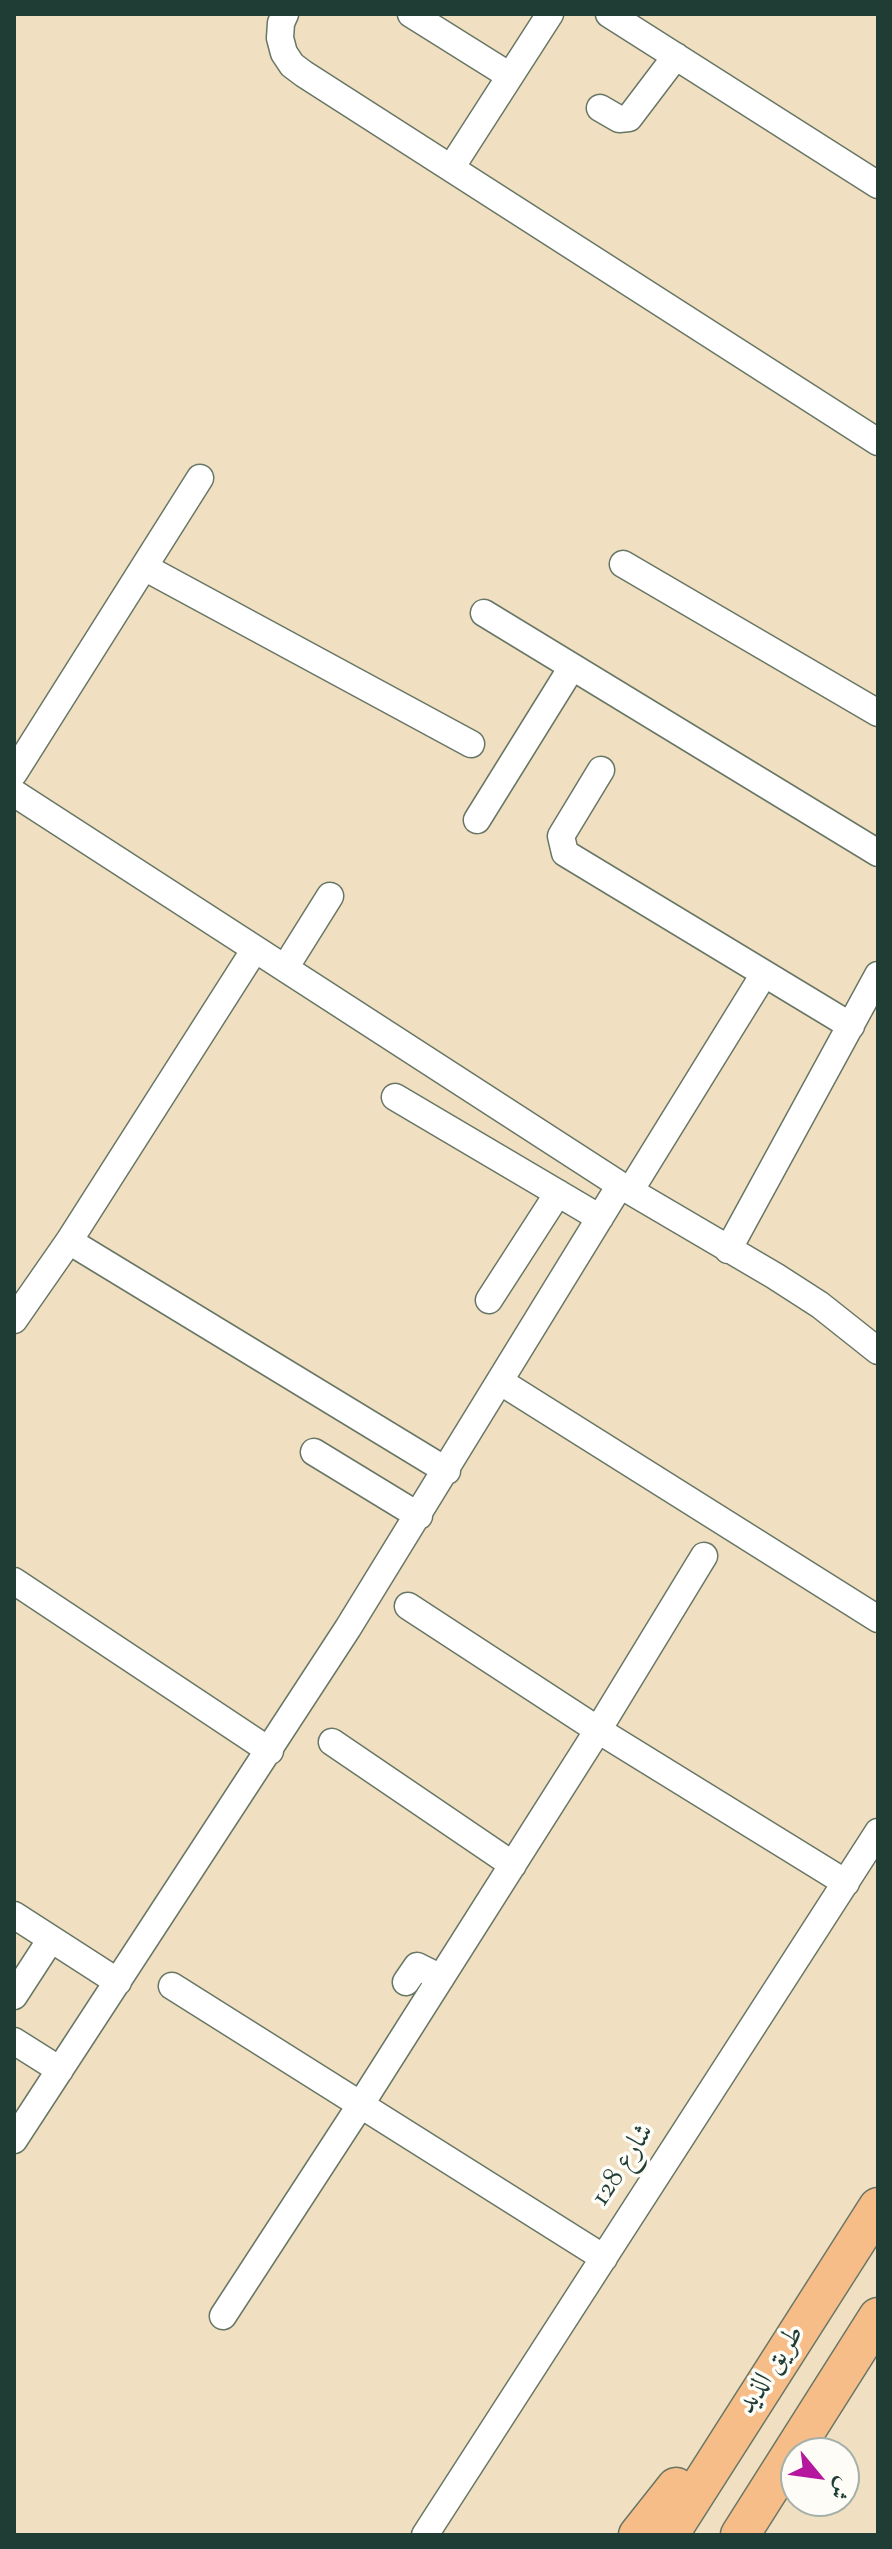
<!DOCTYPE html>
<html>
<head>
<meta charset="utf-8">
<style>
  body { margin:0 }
  #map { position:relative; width:892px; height:2549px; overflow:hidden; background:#f0e0c1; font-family:"Sorts Mill Goudy",Amiri,serif }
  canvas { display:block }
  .frame { position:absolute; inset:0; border:16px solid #1f3d34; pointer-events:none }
  .north { position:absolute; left:780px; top:2437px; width:80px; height:80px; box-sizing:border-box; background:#fdfcf7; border:2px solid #a4b0a9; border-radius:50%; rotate:119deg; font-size:22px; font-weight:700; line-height:32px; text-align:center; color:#1f3d34 }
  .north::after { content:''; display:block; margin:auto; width:28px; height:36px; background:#b5179e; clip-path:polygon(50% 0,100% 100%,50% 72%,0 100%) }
</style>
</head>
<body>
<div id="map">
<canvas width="892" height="2549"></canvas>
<div class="frame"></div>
<div class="north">ش</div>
</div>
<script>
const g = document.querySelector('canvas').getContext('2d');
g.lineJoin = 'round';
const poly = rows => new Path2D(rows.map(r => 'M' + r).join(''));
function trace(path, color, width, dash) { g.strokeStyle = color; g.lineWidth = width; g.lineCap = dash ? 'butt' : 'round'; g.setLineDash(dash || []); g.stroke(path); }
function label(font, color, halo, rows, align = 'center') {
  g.font = font + ' "Sorts Mill Goudy",Amiri,serif'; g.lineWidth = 7; g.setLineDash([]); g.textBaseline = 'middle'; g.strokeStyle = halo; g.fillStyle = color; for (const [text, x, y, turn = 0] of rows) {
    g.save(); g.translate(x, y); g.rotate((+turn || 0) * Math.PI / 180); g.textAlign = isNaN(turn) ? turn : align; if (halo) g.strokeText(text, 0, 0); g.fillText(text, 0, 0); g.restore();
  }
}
const minor = poly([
  [285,14,281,23,280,38,284,53,292,65,304,74,878,442],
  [411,14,510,76],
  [609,14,878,185],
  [600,108,619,119,629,118,676,56],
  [451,168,550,14],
  [623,564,878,713],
  [144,567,471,744],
  [484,613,878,853],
  [601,770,561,836,565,853,851,1026],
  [14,773,200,478],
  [14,793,620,1185,775,1276,820,1305,878,1351],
  [477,820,572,667],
  [285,968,330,896],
  [395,1097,600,1218],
  [630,1191,764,974],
  [69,1241,447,1471],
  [728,1250,878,975],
  [489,1300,558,1193],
  [14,1320,69,1241,255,949],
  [501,1382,878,1619],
  [314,1452,419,1516],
  [14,1581,270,1751],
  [408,1606,598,1730,846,1883],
  [332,1742,513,1865],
  [14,1915,118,1982],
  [406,1982,417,1966,441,1978],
  [172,1986,604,2258],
  [14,1996,51,1939],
  [14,2041,60,2070],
  [14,2140,348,1628,620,1185],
  [223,2316,361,2104,598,1730,704,1556],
  [425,2535,878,1832]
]);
const highway = poly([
  [638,2535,676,2487],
  [669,2535,878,2207],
  [740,2535,878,2317]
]);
trace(minor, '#687665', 29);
trace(highway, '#687665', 41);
trace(minor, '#fff', 26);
trace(highway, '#f7bd88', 38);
label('28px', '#1f3d34', '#fdfcf7', [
  ["شارع 128",625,2166,-57],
  ["طريق الذيد",773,2371,-57]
]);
</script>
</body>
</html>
